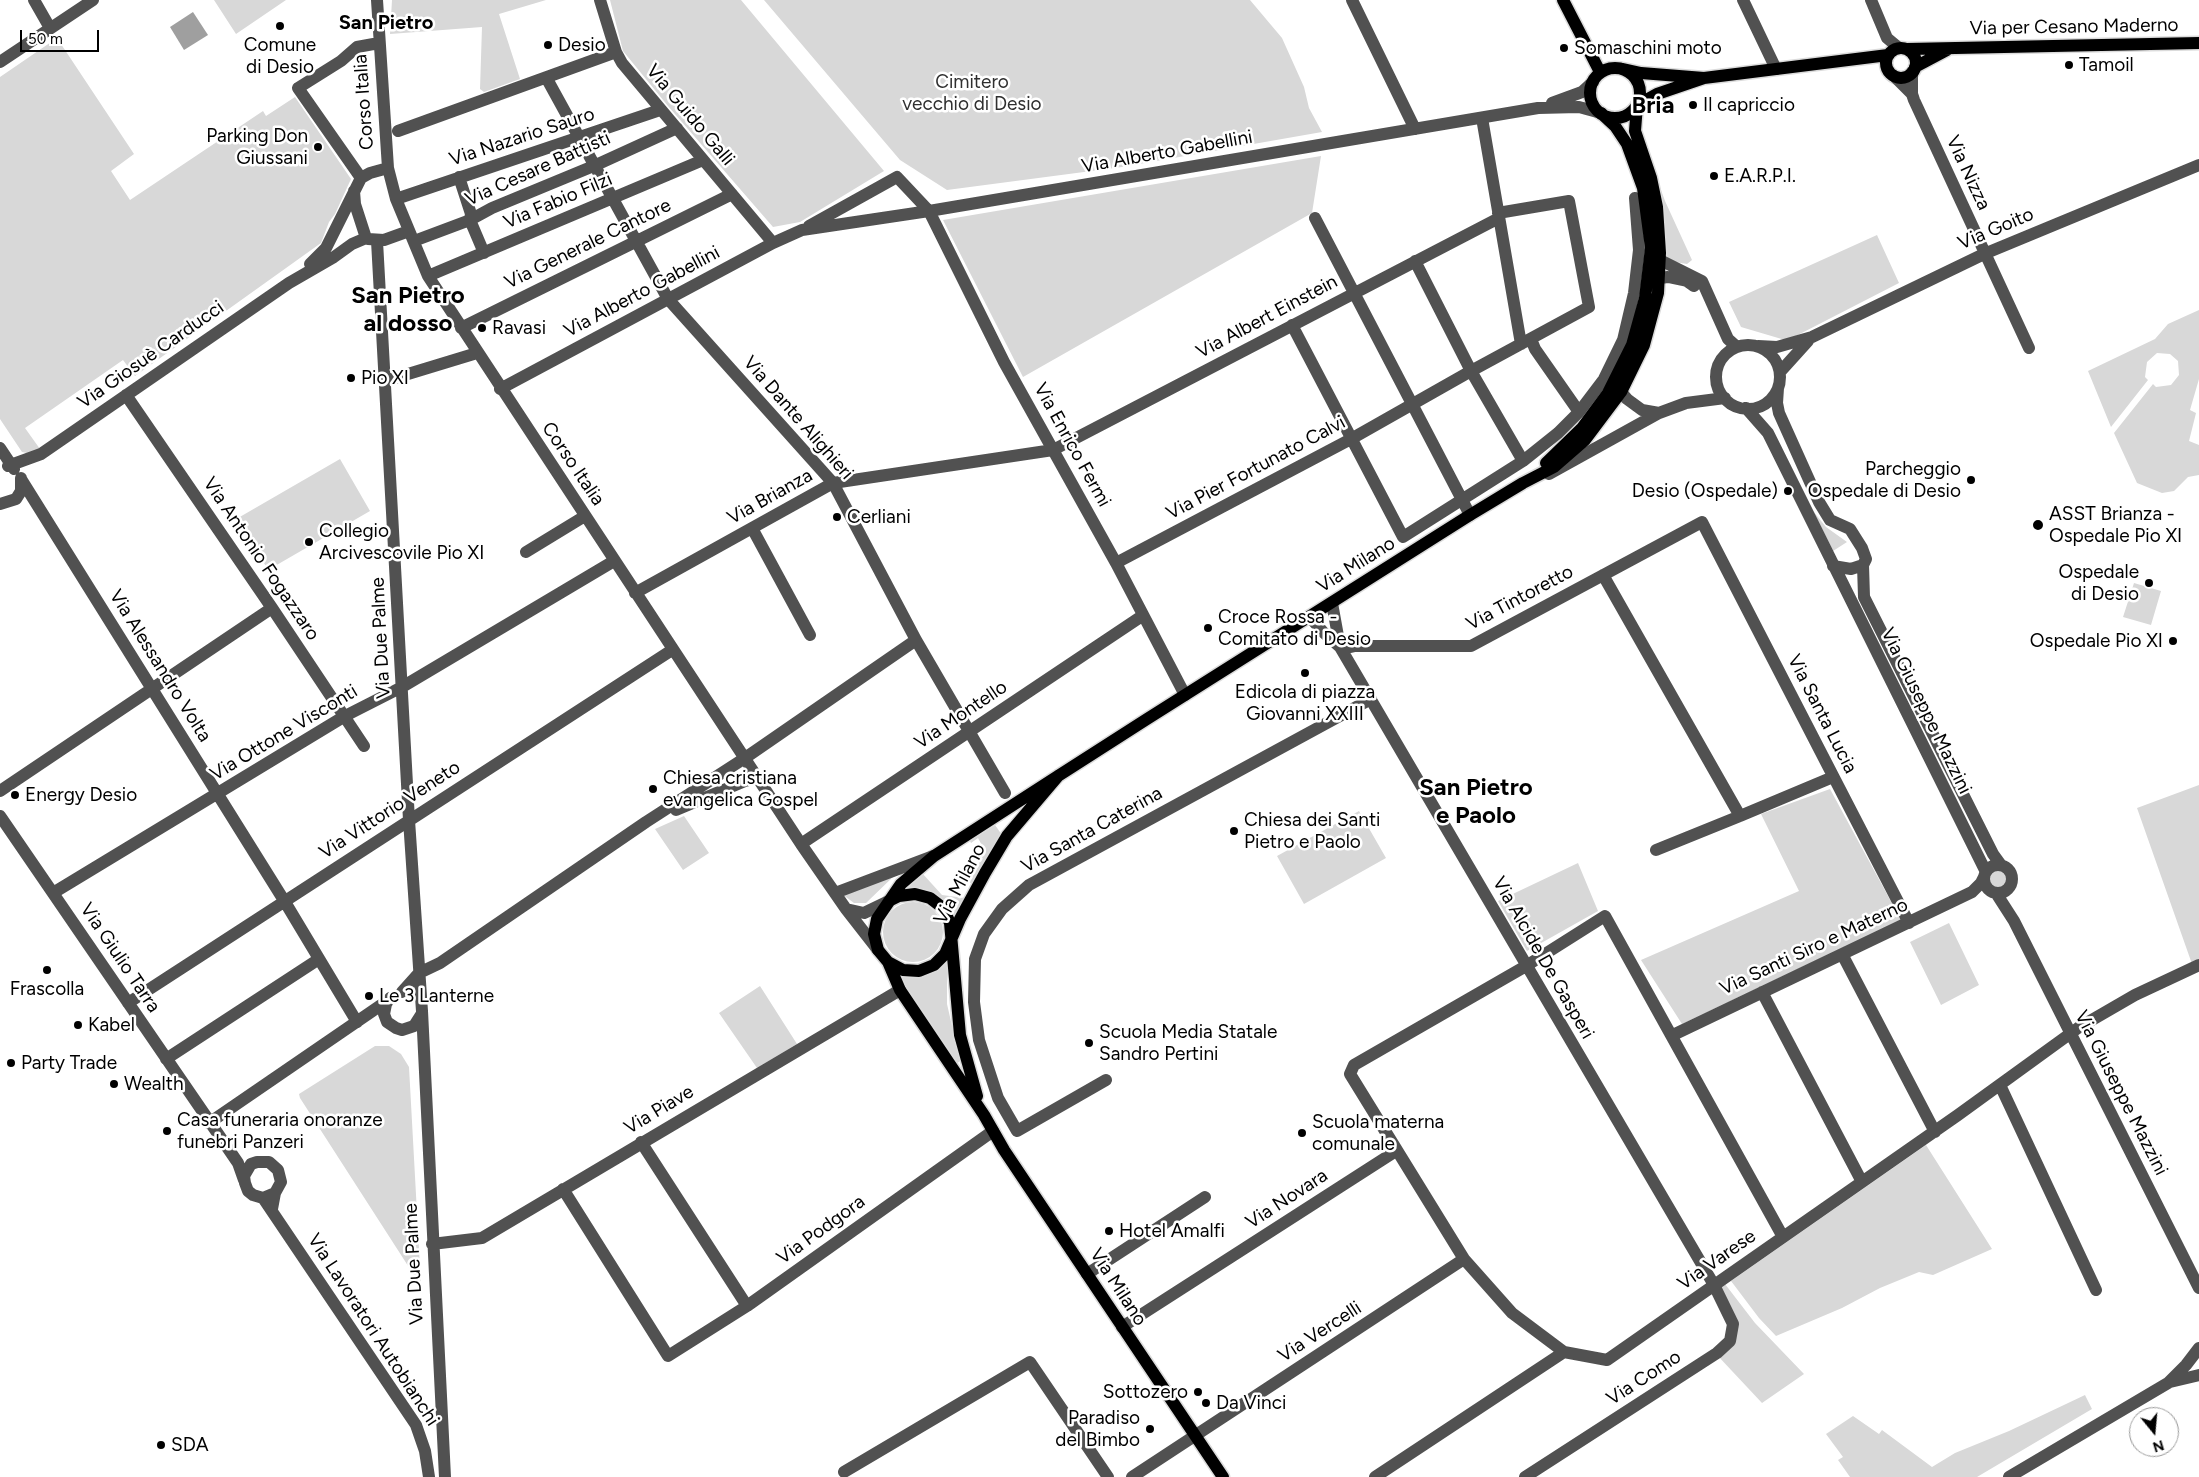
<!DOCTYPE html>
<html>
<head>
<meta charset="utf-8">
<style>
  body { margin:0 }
  #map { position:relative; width:2199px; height:1477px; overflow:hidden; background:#fff; font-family:Figtree,sans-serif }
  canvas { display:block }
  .north { position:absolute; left:2129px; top:1407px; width:50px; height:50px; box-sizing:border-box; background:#fff; border:1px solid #999; border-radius:50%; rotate:163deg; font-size:14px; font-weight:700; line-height:20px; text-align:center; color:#000 }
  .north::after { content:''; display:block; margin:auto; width:18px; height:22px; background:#000; clip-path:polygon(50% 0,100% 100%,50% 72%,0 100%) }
  .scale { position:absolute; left:20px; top:30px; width:79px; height:22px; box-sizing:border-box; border:2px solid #000; border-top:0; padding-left:6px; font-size:15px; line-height:18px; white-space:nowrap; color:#000; -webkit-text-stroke:4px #fff; paint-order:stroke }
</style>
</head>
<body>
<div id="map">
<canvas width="2199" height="1477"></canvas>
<div class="north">N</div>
<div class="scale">50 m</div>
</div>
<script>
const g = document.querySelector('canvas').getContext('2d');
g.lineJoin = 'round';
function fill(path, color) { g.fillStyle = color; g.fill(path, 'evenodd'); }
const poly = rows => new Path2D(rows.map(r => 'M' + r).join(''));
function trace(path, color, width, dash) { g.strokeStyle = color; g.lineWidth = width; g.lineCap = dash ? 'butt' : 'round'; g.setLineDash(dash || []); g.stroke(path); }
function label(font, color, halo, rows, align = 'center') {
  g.font = font + ' Figtree,sans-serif'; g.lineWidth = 5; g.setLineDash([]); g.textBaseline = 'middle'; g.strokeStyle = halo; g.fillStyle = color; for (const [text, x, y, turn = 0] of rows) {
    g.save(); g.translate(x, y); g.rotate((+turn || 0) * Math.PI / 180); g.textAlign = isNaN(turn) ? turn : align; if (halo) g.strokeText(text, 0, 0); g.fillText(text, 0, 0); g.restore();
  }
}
fill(poly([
  [214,0,286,0,236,34],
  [392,0,546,0,499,14,520,79,484,92,480,89,482,27,390,34],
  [610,0,741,0,884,171,800,222,773,227,668,106,623,51],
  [764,0,1250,0,1282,38,1304,87,1309,108,1322,132,1122,167,947,190,900,160],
  [57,38,134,154,111,171,130,200,263,111,266,116,295,97,351,179,335,214,329,222,321,243,135,376,123,360,25,428,40,449,27,453,22,452,0,419,0,77],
  [1321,156,1312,213,1023,377,943,220],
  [1657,179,1665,201,1692,260,1687,264,1669,261,1664,250],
  [1877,235,1899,283,1792,338,1785,340,1741,327,1729,302],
  [2199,310,2199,379,2190,410,2196,413,2189,441,2199,445,2199,475,2188,477,2174,491,2162,493,2137,483,2114,433,2153,384,2156,387,2171,385,2179,375,2178,361,2170,354,2157,353,2147,362,2145,377,2148,380,2111,427,2088,371,2155,339,2168,324],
  [340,459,370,511,268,570,238,518],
  [1813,511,1826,527,1847,542,1833,551],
  [2134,583,2161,591,2151,625,2123,617],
  [2199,785,2199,960,2192,964,2137,808],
  [1830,789,1901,920,1682,1024,1641,960,1799,891,1761,814],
  [1359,811,1386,858,1304,904,1277,856],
  [684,816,709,853,683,870,655,829],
  [995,825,1002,835,974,882,970,883,969,882,985,851,978,838,971,843,970,841],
  [1578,863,1598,911,1527,951,1498,901],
  '1988 880a10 10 0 1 1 20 0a10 10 0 1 1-20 0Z',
  [922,873,942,895,965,898,956,919,908,888],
  [895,875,866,903,854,903,842,894],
  '883 932a30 30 0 1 1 60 0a30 30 0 1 1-60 0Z',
  [1949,923,1979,985,1941,1005,1910,942],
  [947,960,947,1004,960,1061,955,1065,898,974,911,978,928,975],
  [760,986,797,1044,757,1068,719,1013],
  [375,1046,389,1046,401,1054,409,1067,421,1286,300,1098,299,1094],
  [1926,1145,1992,1249,1933,1275,1919,1272,1880,1288,1842,1308,1776,1336,1759,1318,1731,1281],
  [1725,1284,1755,1323,1804,1374,1762,1403,1717,1355,1732,1344,1721,1287],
  [2085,1395,2092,1409,1977,1477,1850,1477,1838,1460,1843,1457,1826,1434,1853,1416,1879,1434,1882,1430,1932,1467,1955,1453,2009,1431]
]), '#d8d8d8');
fill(poly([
  [193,12,208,35,184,50,170,27]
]), '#9f9f9f');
const major = poly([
  [1563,0,1600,72],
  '1886 63a15 15 0 1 1 30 0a15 15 0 1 1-30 0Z',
  [1907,49,2199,43],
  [1915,67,1947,50],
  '1590 93a25 25 0 1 1 50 0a25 25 0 1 1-50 0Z',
  [1623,69,1641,73,1704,78,1888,55],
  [1546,463,1582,428,1608,393,1632,345,1645,298,1651,248,1643,188,1627,144,1615,126,1601,113],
  [1058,776,1007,836,985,873,960,919,945,954,934,965,919,971,903,970,888,962,878,950,874,934,877,919,901,884,934,856,1058,776,1147,719,1470,515,1523,483,1554,467,1585,440,1621,392,1644,345,1658,293,1660,253,1657,207,1651,178,1635,131,1637,105,1657,94,1704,78],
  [889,901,899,896,915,894,930,898,943,908,950,923,960,1035,977,1096],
  [888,962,900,990,984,1115,1004,1150,1223,1477]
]);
trace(major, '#dbdbdb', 15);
trace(poly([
  [34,0,50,28],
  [377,0,388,168,396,199,428,276,801,844,846,909,878,950],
  [600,0,616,52,622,63,773,243],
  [1352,0,1415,129],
  [1743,0,1776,69],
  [1871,0,1887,38,1899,48],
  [0,62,93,0],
  [1912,72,1912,94,1914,100,2029,348],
  [1894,76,1912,94],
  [547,79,668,299,833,483,916,640,1005,793],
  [1552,103,1582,92,1593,82],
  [1482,118,1521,344],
  [398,131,616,52],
  [459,177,471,214,470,220,484,253],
  [361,178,298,88,341,61,357,47,379,43],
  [354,191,355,204,366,238],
  [396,199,660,110],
  [1315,218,1470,515],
  [809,226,897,177,929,211,1004,362,1116,563,1185,695],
  [368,239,384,240,409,231],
  [377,241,409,820,422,1011,445,1477],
  [414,241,470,220,492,208,596,165,677,128],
  [1660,260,1702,281,1728,339,1737,347],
  [1415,261,1471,371,1523,461],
  [310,264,326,248,361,178,370,173,388,168],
  [428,276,703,160],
  [1652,286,1660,278,1668,277,1687,281,1694,286],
  [1292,325,1403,537,1523,461,1558,433,1579,412,1604,379,1623,340,1634,293,1639,250,1635,198],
  [461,328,732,194],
  [1531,339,1535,349,1579,412],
  '1716 377a32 32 0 1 1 64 0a32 32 0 1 1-64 0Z',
  [1758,346,1777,347,1812,337,1984,254,2199,165],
  [1780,372,1808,341],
  [385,381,477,353],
  [1619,382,1621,392,1627,399,1642,410,1659,413],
  [1778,388,1777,403,1779,413,1819,502,1830,520,1850,529,1862,548,1866,559,1863,565,1864,597,1993,854,2001,865],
  [500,389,773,243,802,230,929,211,1538,108,1579,107,1601,113],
  [126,395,272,608,364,746],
  [1746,408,1768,433,1986,872],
  [0,448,14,469],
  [8,466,41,454,289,283,334,257,352,244,366,238],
  [1549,474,1659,413,1686,403,1725,398],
  [21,479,285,902,357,1022],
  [0,504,16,499,21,491,21,478],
  [752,528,810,635],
  [526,552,585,516],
  [1116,563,1351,439,1471,371,1589,307,1569,201,1498,213],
  [1833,566,1851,569,1863,565],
  [1603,575,1740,816,1833,777],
  [635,593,833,483,1053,450,1499,218],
  [1332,603,1340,647],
  [1310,617,1323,632,1340,647,1714,1285,1733,1324,1730,1341,1717,1353,1525,1477],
  [1342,649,1355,646,1471,646,1702,522,1909,923],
  [0,791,272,608],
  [676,810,745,781,758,778],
  [0,816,238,1163,244,1180],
  [801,844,1142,616],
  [1656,850,1740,816],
  '1984 879a14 14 0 1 1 28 0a14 14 0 1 1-28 0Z',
  [53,893,345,716,402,687,614,561],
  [835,893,933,856],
  [1996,893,2014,921,2199,1288],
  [846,909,864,913,889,901],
  [1842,954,1935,1132],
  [402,992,419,973,440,963,646,822,745,758,916,640],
  [1762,992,1862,1182],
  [390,998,386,1004,384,1014,387,1022,396,1028,402,1030,414,1026,421,1015],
  [128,1003,672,650],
  [1673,1035,1972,892,1981,883,1984,877],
  [166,1059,319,959],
  [1106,1080,1017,1131,998,1098,979,1040,974,1002,975,959,984,934,1002,909,1029,885,1371,699],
  [2000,1085,2096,1290],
  [209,1123,387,1001],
  [641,1142,747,1306],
  [563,1189,668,1356,747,1306,993,1131],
  [263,1198,416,1425,425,1451,429,1477],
  [272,1209,275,1193,281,1182,278,1170,269,1162,257,1162,251,1164,244,1176,245,1183,248,1191,253,1195,263,1198,275,1193],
  [432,1244,482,1238,900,990],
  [1087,1274,1205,1197],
  [1122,1327,1396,1151],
  [1564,1352,1512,1313,1464,1259,1350,1074,1354,1065,1526,966,1605,916,1783,1237],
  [2170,1382,2199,1375],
  [844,1472,1030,1362,1108,1477],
  [1132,1477,1464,1259],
  [1375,1477,1564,1352,1607,1360,1958,1115,2078,1028,2135,995,2199,965],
  [2009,1477,2168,1383,2186,1365,2199,1348]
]), '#515151', 12);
trace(major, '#000', 12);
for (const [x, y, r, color] of [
  [280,26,5,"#000"],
  [548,45,5,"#000"],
  [1564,48,5,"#000"],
  [2069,65,5,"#000"],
  [1693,105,5,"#000"],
  [318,147,5,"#000"],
  [1714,176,5,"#000"],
  [482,328,5,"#000"],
  [351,378,5,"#000"],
  [1971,480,5,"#000"],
  [1788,491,5,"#000"],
  [837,517,5,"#000"],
  [2038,525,6,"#000"],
  [309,542,5,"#000"],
  [2149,583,5,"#000"],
  [1208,628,5,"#000"],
  [2173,641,5,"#000"],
  [1305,673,5,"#000"],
  [653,789,5,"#000"],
  [15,795,5,"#000"],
  [1234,831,5,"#000"],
  [47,970,5,"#000"],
  [369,996,5,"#000"],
  [78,1025,5,"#000"],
  [1089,1043,5,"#000"],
  [11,1063,5,"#000"],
  [114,1084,5,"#000"],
  [167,1131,5,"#000"],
  [1302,1133,5,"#000"],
  [1109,1231,5,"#000"],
  [1198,1392,5,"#000"],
  [1206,1403,5,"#000"],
  [1150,1429,5,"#000"],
  [161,1445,5,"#000"]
]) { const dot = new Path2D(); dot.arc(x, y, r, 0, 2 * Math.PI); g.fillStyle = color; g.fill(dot); trace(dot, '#fff', 2); }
label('19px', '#000', '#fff', [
  ["Via per Cesano Maderno",2074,27,-1],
  ["Corso Italia",364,102,-94],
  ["Via Guido Galli",690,115,50],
  ["Via Nazario Sauro",522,137,-18],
  ["Via Alberto Gabellini",1167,152,-10],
  ["Via Cesare Battisti",538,169,-24],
  ["Via Nizza",1968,173,65],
  ["Via Fabio Filzi",558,201,-23],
  ["Via Goito",1996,229,-23],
  ["Via Generale Cantore",588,244,-26],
  ["Via Alberto Gabellini",642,292,-28],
  ["Via Albert Einstein",1267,317,-28],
  ["Via Giosuè Carducci",151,355,-35],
  ["Via Dante Alighieri",798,418,49],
  ["Via Enrico Fermi",1072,445,61],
  ["Corso Italia",573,464,56],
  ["Via Pier Fortunato Calvi",1256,468,-28],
  ["Via Brianza",770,497,-29],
  ["Via Antonio Fogazzaro",261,559,56],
  ["Via Milano",1356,565,-32],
  ["Via Tintoretto",1520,598,-28],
  ["Via Due Palme",381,638,-93],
  ["Via Alessandro Volta",160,666,58],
  ["Via Giuseppe Mazzini",1926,711,64],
  ["Via Santa Lucia",1822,714,63],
  ["Via Montello",961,715,-34],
  ["Via Ottone Visconti",284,733,-31],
  ["Via Vittorio Veneto",390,810,-33],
  ["Via Santa Caterina",1092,830,-29],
  ["Via Milano",960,884,-62],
  ["Via Santi Siro e Materno",1814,947,-25],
  ["Via Giulio Tarra",120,958,56],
  ["Via Alcide De Gasperi",1543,958,60],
  ["Via Giuseppe Mazzini",2121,1093,63],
  ["Via Piave",659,1110,-31],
  ["Via Novara",1287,1199,-33],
  ["Via Podgora",821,1230,-36],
  ["Via Varese",1717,1260,-35],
  ["Via Due Palme",414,1264,-93],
  ["Via Milano",1118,1287,57],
  ["Via Lavoratori Autobianchi",373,1330,57],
  ["Via Vercelli",1320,1332,-33],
  ["Via Como",1644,1378,-33]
]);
label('19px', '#000', '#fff', [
  ["Comune",280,45,"center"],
  ["di Desio",280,67,"center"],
  ["Desio",558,45],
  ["Somaschini moto",1574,48],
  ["Tamoil",2079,65],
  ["Il capriccio",1703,105],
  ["Parking Don",308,136,"right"],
  ["Giussani",308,158,"right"],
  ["E.A.R.P.I.",1724,176],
  ["Ravasi",492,328],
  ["Pio XI",361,378],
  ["Parcheggio",1961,469,"right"],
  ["Ospedale di Desio",1961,491,"right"],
  ["Desio (Ospedale)",1778,491,"right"],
  ["ASST Brianza -",2049,514],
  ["Ospedale Pio XI",2049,536],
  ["Cerliani",847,517],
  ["Collegio",319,531],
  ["Arcivescovile Pio XI",319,553],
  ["Ospedale",2139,572,"right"],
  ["di Desio",2139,594,"right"],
  ["Croce Rossa -",1218,617],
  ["Comitato di Desio",1218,639],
  ["Ospedale Pio XI",2163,641,"right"],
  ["Edicola di piazza",1305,692,"center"],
  ["Giovanni XXIII",1305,714,"center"],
  ["Chiesa cristiana",663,778],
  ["evangelica Gospel",663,800],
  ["Energy Desio",25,795],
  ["Chiesa dei Santi",1244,820],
  ["Pietro e Paolo",1244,842],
  ["Frascolla",47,989,"center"],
  ["Le 3 Lanterne",379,996],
  ["Kabel",88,1025],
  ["Scuola Media Statale",1099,1032],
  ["Sandro Pertini",1099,1054],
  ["Party Trade",21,1063],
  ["Wealth",124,1084],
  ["Casa funeraria onoranze",177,1120],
  ["funebri Panzeri",177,1142],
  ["Scuola materna",1312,1122],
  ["comunale",1312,1144],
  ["Hotel Amalfi",1119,1231],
  ["Sottozero",1188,1392,"right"],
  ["Da Vinci",1216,1403],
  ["Paradiso",1140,1418,"right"],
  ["del Bimbo",1140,1440,"right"],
  ["SDA",171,1445]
], 'left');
label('19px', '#2f2f2f', '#fff', [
  ["Cimitero",972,82],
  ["vecchio di Desio",972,104]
]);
label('bold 20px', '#000', '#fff', [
  ["San Pietro",386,23]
]);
label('bold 24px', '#000', '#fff', [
  ["Bria",1653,106],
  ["San Pietro",408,296],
  ["al dosso",408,324],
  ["San Pietro",1476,788],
  ["e Paolo",1476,816]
]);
</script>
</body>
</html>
